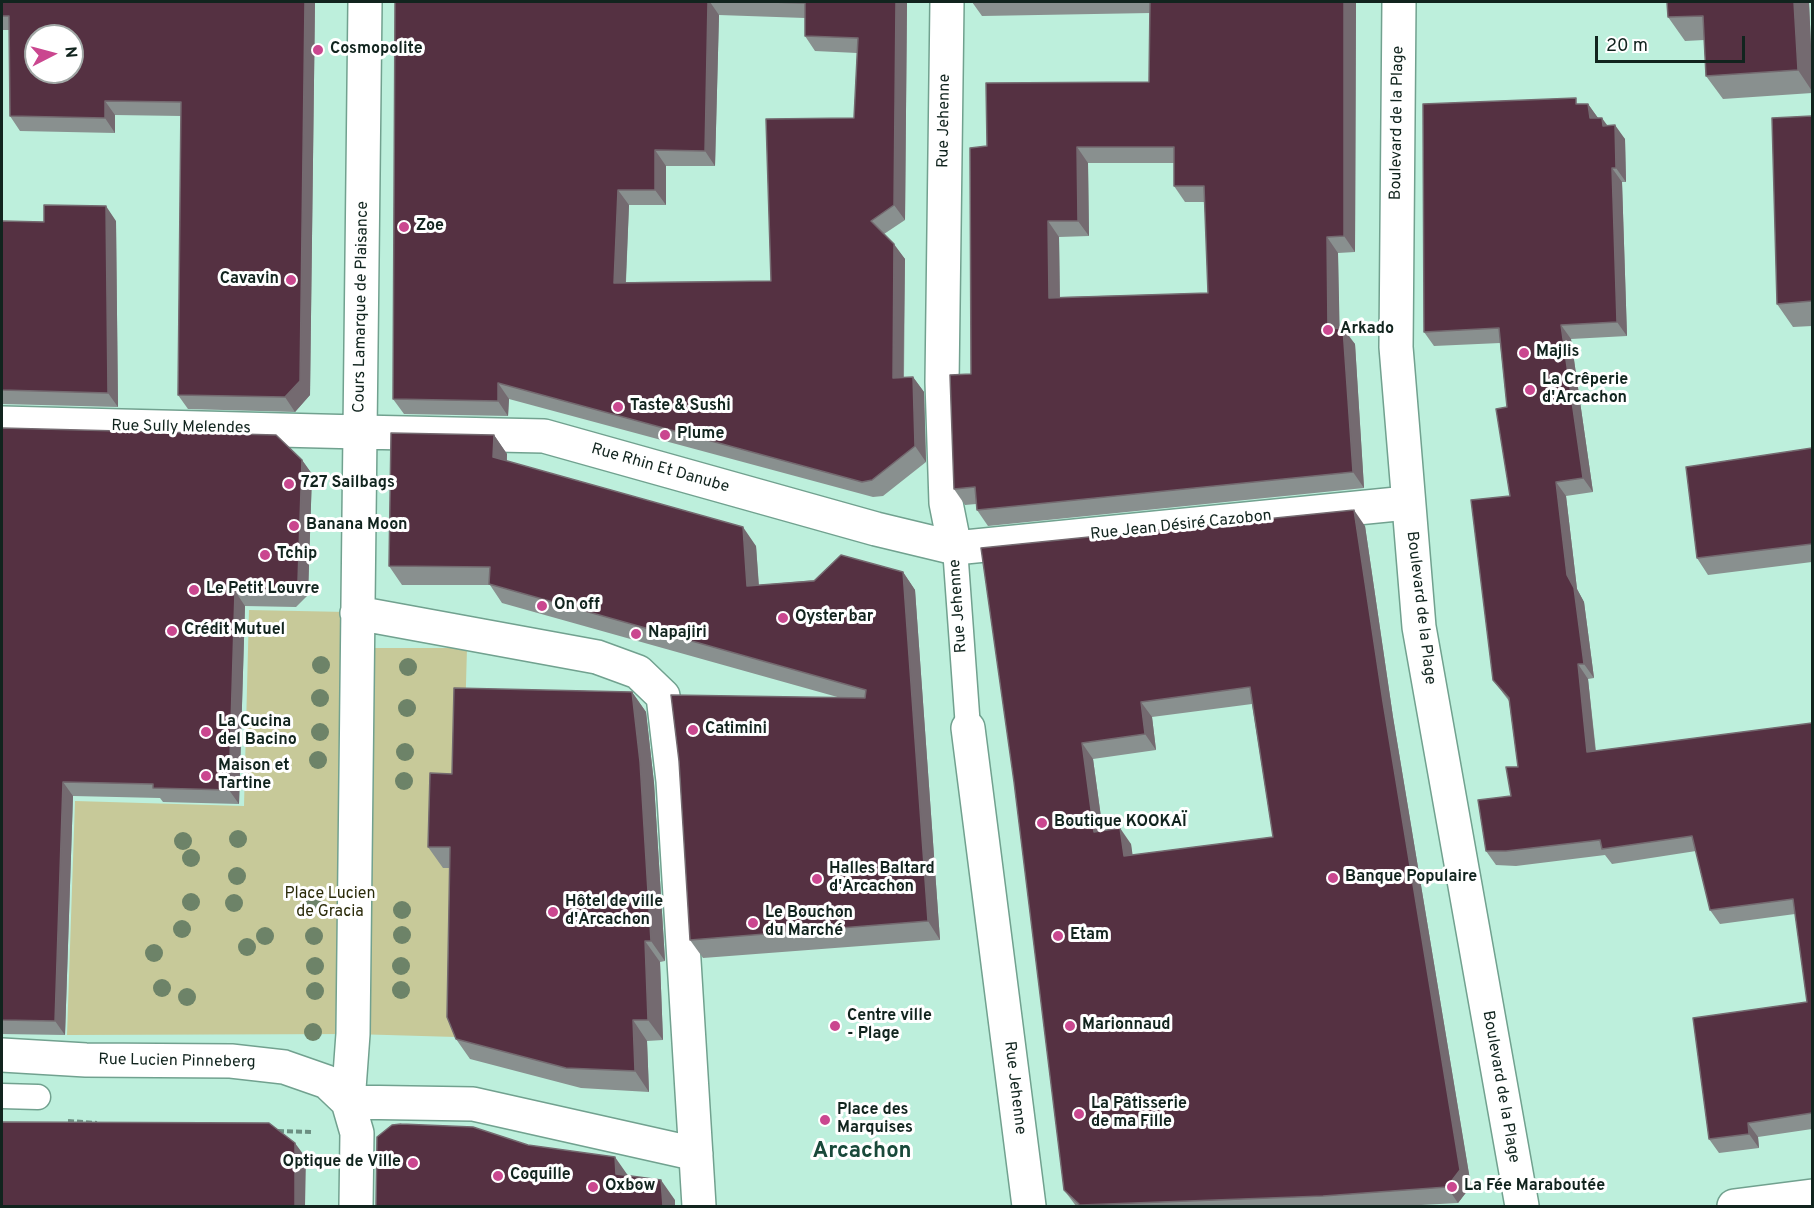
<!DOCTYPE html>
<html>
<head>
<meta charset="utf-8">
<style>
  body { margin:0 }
  #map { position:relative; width:1814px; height:1208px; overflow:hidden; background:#bdefdc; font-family:Overpass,sans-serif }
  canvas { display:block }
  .frame { position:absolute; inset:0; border:3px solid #11241e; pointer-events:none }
  .north { position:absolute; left:24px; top:24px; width:60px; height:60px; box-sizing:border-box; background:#fff; border:2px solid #a0a7a5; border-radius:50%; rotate:84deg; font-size:16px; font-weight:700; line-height:24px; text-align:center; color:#11241e }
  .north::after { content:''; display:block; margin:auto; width:21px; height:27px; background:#ca478f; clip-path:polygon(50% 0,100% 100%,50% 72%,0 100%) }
  .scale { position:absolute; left:1595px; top:36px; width:150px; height:27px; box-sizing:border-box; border:3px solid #11241e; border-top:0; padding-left:8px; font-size:18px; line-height:21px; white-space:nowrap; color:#11241e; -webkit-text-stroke:4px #fff; paint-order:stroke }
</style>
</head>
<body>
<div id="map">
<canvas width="1814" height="1208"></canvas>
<div class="frame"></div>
<div class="north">N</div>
<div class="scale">20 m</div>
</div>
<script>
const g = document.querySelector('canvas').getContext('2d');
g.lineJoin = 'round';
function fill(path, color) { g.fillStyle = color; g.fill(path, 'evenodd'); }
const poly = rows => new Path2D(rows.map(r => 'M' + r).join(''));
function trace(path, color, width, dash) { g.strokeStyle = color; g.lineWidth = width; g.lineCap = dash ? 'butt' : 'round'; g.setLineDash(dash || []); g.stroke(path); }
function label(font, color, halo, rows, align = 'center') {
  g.font = font + ' Overpass,sans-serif'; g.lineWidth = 6; g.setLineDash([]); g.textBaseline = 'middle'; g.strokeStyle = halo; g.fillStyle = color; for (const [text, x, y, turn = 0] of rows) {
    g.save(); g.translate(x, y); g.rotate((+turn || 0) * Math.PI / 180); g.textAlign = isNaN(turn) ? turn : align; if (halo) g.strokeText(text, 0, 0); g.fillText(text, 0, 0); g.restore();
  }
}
fill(poly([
  [249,610,347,612,346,648,467,648,456,1037,353,1034,67,1035,75,801,244,806]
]), '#c7c999');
const lane = poly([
  [955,548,968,728],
  [2,1096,38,1097]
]);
const street = poly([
  [947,2,942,382,946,503,955,548],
  [357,613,597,657,638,672,663,696,673,781,699,1206],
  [968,728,1029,1206],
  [2,1055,86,1060,231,1061,284,1067,327,1082,348,1102,473,1104,696,1154],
  [356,1206,357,1133,348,1102,353,1034,360,432,544,436,876,529,955,548,1407,503],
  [1734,1206,1812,1196]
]);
const secondary = poly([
  [1399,2,1396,347,1419,627,1522,1206],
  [2,423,360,432,365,2]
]);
trace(lane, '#71a18f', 27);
trace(street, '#71a18f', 36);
trace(secondary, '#71a18f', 36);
trace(poly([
  [68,1121,97,1123],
  [278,1131,312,1132]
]), '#6c8f82', 4, [6, 3]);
trace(lane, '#fff', 24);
trace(street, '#fff', 33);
trace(secondary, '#fff', 33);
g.fillStyle = '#6d8368';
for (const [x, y] of [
  [321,665],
  [408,667],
  [320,698],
  [407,708],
  [320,732],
  [405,752],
  [318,760],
  [404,781],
  [238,839],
  [183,841],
  [191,858],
  [237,876],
  [191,902],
  [234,903],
  [314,904],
  [402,910],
  [182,929],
  [402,935],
  [265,936],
  [314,936],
  [247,947],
  [154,953],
  [315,966],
  [401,966],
  [162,988],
  [401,990],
  [315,991],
  [187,997],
  [313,1032]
]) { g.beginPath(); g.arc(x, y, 9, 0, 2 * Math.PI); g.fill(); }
fill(poly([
  [2,2,315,2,310,395,295,412,188,409,178,395,181,116,115,115,115,133,20,131,10,116,9,30,2,30],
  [395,2,907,2,905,220,884,234,905,259,904,377,913,377,924,392,926,462,883,496,873,497,509,399,508,416,404,414,393,399],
  [719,15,805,18,805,36,815,51,857,53,854,118,771,281,626,282,629,205,666,205,666,166,715,166],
  [972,2,1356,2,1355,252,1338,253,1339,329,1355,344,1364,488,988,526,977,510,976,504,965,505,954,489,971,374,987,146,1149,82,1150,13,982,16],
  [1088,163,1174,163,1174,186,1185,202,1205,202,1208,293,1060,297,1059,237,1089,236],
  [1809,2,1812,68,1812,93,1723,99,1706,76,1704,40,1685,41,1668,17],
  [1579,104,1588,104,1598,118,1625,139,1626,182,1622,182,1627,336,1571,339,1593,492,1566,496,1577,589,1584,602,1594,678,1588,679,1596,751,1812,723,1812,1129,1758,1137,1759,1148,1719,1153,1709,1139,1807,1002,1795,914,1720,924,1710,910,1696,851,1612,864,1605,855,1516,866,1496,865,1486,851,1511,796,1518,767,1509,701,1493,680,1510,496,1507,407,1500,343,1434,346,1424,332],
  [1812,116,1812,326,1793,327,1777,304],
  [2,221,44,222,116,221,118,407,2,404],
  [2,428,302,460,312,474,308,595,296,607,245,606,239,804,163,802,160,798,73,796,65,1035,2,1034],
  [494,435,507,454,507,461,756,546,759,585,903,572,915,590,940,940,703,958,690,940,841,698,502,603,490,585,402,585,389,566],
  [1812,448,1812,562,1708,575,1697,558],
  [1365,526,1393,717,1471,1186,1458,1203,1403,1206,1076,1206,1064,1190,1014,782],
  [1252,704,1273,837,1132,855,1131,844,1103,831,1093,759,1156,750,1152,717],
  [632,692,646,712,654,783,665,961,660,962,663,1040,647,1041,649,1092,581,1088,470,1059,456,1039,450,868,443,868,428,847,452,774]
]), '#89908f');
fill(poly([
  [305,2,315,2,310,395,295,412,285,397],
  [708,2,710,2,719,15,715,166,705,151],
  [896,2,907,2,905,220,894,205],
  [1344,2,1356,2,1355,252,1344,236],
  [1794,2,1809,2,1812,68,1812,91,1798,70],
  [105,101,115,115,115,133,105,118],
  [1588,104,1598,118,1590,118],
  [1602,118,1612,132,1603,126],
  [1615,125,1625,139,1626,182,1616,168],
  [1077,147,1088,163,1089,236,1078,221],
  [655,150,666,166,666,205,655,190],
  [1612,168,1622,182,1627,336,1617,322],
  [618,190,629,205,625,298,614,283],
  [106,206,116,221,118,407,108,393],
  [1048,221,1059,237,1060,314,1049,298],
  [1327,237,1338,253,1340,345,1328,329],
  [894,244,905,259,903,393,893,378],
  [1561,325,1571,339,1593,492,1583,478],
  [1343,328,1355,344,1364,488,1353,472],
  [913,377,924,392,926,462,915,446],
  [498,383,509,399,508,416,498,401],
  [494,435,507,454,506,476,493,457],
  [302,460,312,474,308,595,298,581],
  [1556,482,1566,496,1577,589,1584,602,1594,678,1584,664,1567,575],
  [1354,510,1365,526,1393,717,1471,1186,1458,1203,1447,1187,1383,702],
  [743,527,756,546,760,605,747,586],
  [903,572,915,590,940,940,928,921],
  [235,591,245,606,239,804,229,790],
  [1578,664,1588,679,1597,766,1587,752],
  [632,692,646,712,654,783,665,961,651,941],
  [1141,702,1152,717,1156,750,1145,734],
  [1082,743,1093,759,1105,847,1094,832],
  [63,782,73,796,65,1035,55,1021],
  [1120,828,1131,844,1135,871,1124,856],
  [645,941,660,962,663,1040,648,1020],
  [633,1020,647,1041,649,1092,635,1071],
  [1748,1123,1758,1137,1759,1148,1749,1134],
  [295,1143,306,1158,305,1206,295,1206],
  [615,1157,629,1177,616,1174],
  [661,1180,675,1200,675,1206,663,1206]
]), '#746a70');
const building = poly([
  [2,2,305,2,300,381,285,397,178,395,181,102,105,101,105,118,10,116,9,16,2,16,2,2],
  [36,36,72,36,72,72,36,72,36,36],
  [395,2,708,2,705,151,655,150,655,190,618,190,614,283,771,281,766,119,854,118,858,38,805,36,805,3,769,2,896,2,894,205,871,221,894,244,893,378,913,377,915,446,872,480,862,482,498,383,498,401,393,399,395,2],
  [1150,2,1344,2,1344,236,1327,237,1328,329,1343,328,1353,472,977,510,975,487,954,489,950,375,971,374,970,148,987,146,986,83,1149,82,1150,2],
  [1077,147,1174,147,1174,186,1204,186,1208,293,1049,298,1048,221,1078,221,1077,147],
  [1667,2,1794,2,1798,70,1706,76,1703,16,1668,17,1667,2],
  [1576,98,1576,104,1588,104,1590,118,1602,118,1603,126,1615,125,1616,168,1612,168,1617,322,1561,325,1583,478,1556,482,1567,575,1574,588,1584,664,1578,664,1587,752,1812,723,1812,1113,1748,1123,1749,1134,1709,1139,1693,1018,1807,1002,1793,899,1710,910,1692,836,1602,849,1600,840,1506,851,1486,851,1478,800,1511,796,1506,767,1518,767,1509,698,1493,680,1471,500,1510,496,1496,409,1507,407,1499,328,1424,332,1423,104,1576,98],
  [1812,116,1812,301,1777,304,1772,118,1812,116],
  [44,205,106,206,108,393,2,390,2,221,44,222,44,205],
  [2,428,276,435,302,460,298,581,286,593,235,591,229,790,153,788,153,784,63,782,55,1021,2,1020,2,428],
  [391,433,494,435,493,457,743,527,747,586,814,581,841,555,903,572,928,921,690,940,679,761,671,695,865,698,866,690,489,584,490,567,389,566,391,433],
  [1812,448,1812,544,1697,558,1686,467,1812,448],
  [1354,510,1383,702,1460,1170,1447,1187,1323,1196,1080,1205,1064,1190,1014,782,981,548,1354,510],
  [1250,687,1273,837,1124,856,1120,828,1094,832,1082,743,1145,734,1141,702,1250,687],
  [454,688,632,692,640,762,651,941,645,941,648,1020,633,1020,635,1071,566,1068,456,1039,447,1017,450,847,428,847,430,773,452,774,454,688],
  [2,1122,269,1123,295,1143,295,1206,2,1206,2,1122],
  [401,1124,473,1127,528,1145,615,1157,616,1174,661,1180,663,1206,376,1206,377,1137,392,1125,401,1124]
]);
fill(building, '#553142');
trace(building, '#746a70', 1.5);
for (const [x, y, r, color] of [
  [318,50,6,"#ca478f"],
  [404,227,6,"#ca478f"],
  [291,280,6,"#ca478f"],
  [1328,330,6,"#ca478f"],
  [1524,353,6,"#ca478f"],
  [1530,390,6,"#ca478f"],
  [618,407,6,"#ca478f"],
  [665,435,6,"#ca478f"],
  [289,484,6,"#ca478f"],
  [294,526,6,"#ca478f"],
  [265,555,6,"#ca478f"],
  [194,590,6,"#ca478f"],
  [542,606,6,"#ca478f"],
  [783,618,6,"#ca478f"],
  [172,631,6,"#ca478f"],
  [636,634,6,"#ca478f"],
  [693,730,6,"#ca478f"],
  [206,732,6,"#ca478f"],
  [206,776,6,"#ca478f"],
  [1042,823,6,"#ca478f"],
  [1333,878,6,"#ca478f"],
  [817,879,6,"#ca478f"],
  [553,912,6,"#ca478f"],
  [753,923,6,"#ca478f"],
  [1058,936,6,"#ca478f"],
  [835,1026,6,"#ca478f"],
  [1070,1026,6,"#ca478f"],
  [1079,1114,6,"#ca478f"],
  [825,1120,6,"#ca478f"],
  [413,1163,6,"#ca478f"],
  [498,1176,6,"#ca478f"],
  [593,1187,6,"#ca478f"],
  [1452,1187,6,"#ca478f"]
]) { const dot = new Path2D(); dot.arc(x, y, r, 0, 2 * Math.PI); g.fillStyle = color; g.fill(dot); trace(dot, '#fff', 2); }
label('bold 16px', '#11241e', '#fff', [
  ["Cosmopolite",330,50],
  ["Zoe",416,227],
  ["Cavavin",279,280,"right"],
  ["Arkado",1340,330],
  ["Majlis",1536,353],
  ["La Crêperie",1542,381],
  ["d'Arcachon",1542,399],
  ["Taste & Sushi",630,407],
  ["Plume",677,435],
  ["727 Sailbags",301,484],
  ["Banana Moon",306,526],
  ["Tchip",277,555],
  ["Le Petit Louvre",206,590],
  ["On off",554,606],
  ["Oyster bar",795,618],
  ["Crédit Mutuel",184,631],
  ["Napajiri",648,634],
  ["La Cucina",218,723],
  ["del Bacino",218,741],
  ["Catimini",705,730],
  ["Maison et",218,767],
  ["Tartine",218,785],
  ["Boutique KOOKAÏ",1054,823],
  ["Halles Baltard",829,870],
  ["d'Arcachon",829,888],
  ["Banque Populaire",1345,878],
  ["Hôtel de ville",565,903],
  ["d'Arcachon",565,921],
  ["Le Bouchon",765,914],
  ["du Marché",765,932],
  ["Etam",1070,936],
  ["Centre ville",847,1017],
  ["- Plage",847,1035],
  ["Marionnaud",1082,1026],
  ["La Pâtisserie",1091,1105],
  ["de ma Fille",1091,1123],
  ["Place des",837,1111],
  ["Marquises",837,1129],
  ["Optique de Ville",401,1163,"right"],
  ["Coquille",510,1176],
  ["Oxbow",605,1187],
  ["La Fée Maraboutée",1464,1187]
], 'left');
label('16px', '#11241e', '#fff', [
  ["Rue Jehenne",945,121,-89],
  ["Boulevard de la Plage",1398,123,-89],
  ["Cours Lamarque de Plaisance",362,307,-89],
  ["Rue Sully Melendes",181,428,1],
  ["Rue Rhin Et Danube",660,469,16],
  ["Rue Jean Désiré Cazobon",1181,526,-6],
  ["Rue Jehenne",959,606,-94],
  ["Boulevard de la Plage",1420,608,83],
  ["Rue Lucien Pinneberg",177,1062,1],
  ["Boulevard de la Plage",1500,1087,80],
  ["Rue Jehenne",1014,1088,83]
]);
label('16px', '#2b2b0a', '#fff', [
  ["Place Lucien",330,895],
  ["de Gracia",330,913]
]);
label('bold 22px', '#19493a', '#fff', [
  ["Arcachon",862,1153]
]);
</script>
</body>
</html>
